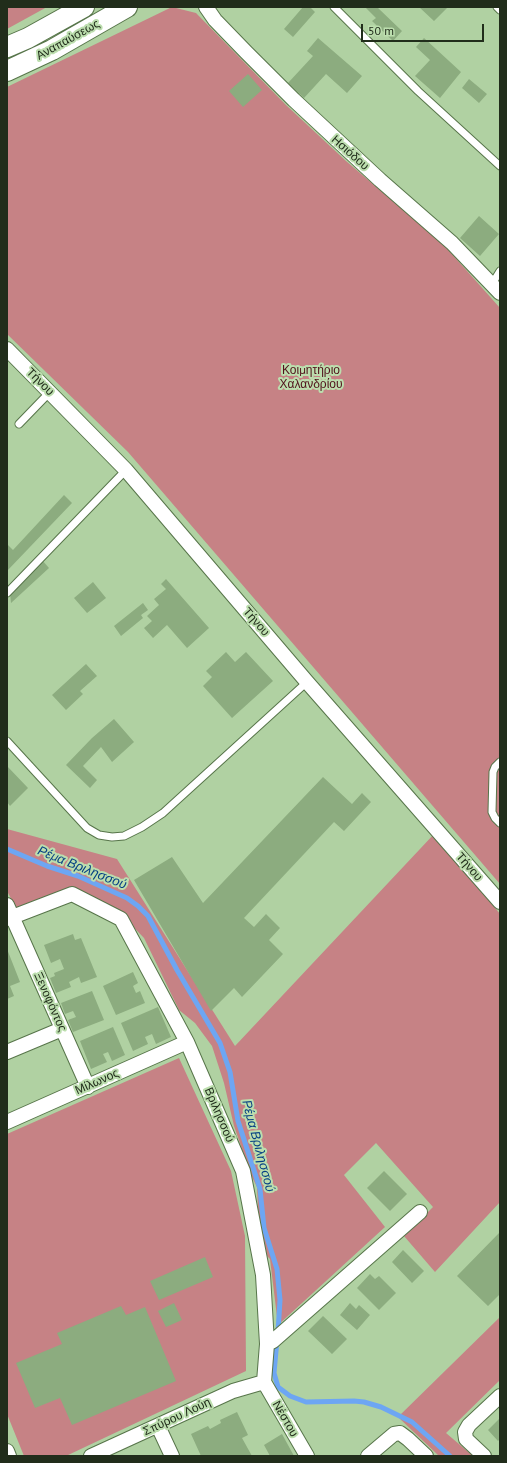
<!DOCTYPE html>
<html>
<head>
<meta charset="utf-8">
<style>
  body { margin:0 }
  #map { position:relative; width:507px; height:1463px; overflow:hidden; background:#b0d1a2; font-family:"PT Sans",sans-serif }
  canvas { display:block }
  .frame { position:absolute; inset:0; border:8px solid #212d1b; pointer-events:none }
  .scale { position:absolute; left:361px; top:24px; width:123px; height:18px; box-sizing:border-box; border:2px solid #212d1b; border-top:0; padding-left:5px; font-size:12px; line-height:14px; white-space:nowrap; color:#212d1b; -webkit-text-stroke:3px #bcdeae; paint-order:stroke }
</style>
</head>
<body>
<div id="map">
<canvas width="507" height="1463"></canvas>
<div class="frame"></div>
<div class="scale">50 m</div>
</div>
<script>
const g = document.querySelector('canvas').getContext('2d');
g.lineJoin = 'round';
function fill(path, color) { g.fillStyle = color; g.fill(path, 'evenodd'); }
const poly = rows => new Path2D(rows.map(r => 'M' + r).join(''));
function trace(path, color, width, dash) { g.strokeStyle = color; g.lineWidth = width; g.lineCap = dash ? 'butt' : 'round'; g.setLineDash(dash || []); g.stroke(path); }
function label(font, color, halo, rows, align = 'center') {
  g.font = font + ' "PT Sans",sans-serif'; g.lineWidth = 4; g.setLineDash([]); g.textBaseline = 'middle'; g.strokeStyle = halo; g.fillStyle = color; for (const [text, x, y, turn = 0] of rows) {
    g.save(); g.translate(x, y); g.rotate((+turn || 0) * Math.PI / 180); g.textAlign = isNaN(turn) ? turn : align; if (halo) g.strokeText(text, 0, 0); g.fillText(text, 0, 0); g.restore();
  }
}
fill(poly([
  [7,7,47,7,7,29],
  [172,7,196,13,286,105,346,161,443,244,500,308,500,884,128,452,7,334,7,87],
  [7,829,117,859,235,1046,435,833,500,914,500,1202,435,1272,404,1236,433,1207,376,1143,344,1175,385,1227,278,1325,270,1259,262,1251,259,1230,257,1187,251,1175,234,1126,224,1083,212,1046,195,1023,179,1010,144,938,118,911,72,893,17,910,7,891],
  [179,1058,231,1171,245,1236,246,1371,66,1456,24,1456,7,1414,7,1134],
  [500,1317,500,1380,446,1433,473,1456,439,1456,398,1417]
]), '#c68285');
trace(poly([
  [7,849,47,866,78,876,127,898,138,906,148,916,177,970,220,1043,230,1072,238,1121,260,1189,264,1228,277,1269,280,1300,278,1332],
  [277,1340,274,1373,278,1387,290,1396,306,1402,354,1401,364,1402,381,1407,412,1422,450,1456]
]), '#6da6f3', 5);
fill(poly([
  [303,7,310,7,315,12,293,37,284,29],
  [365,7,377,7,402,31,393,41,372,21,376,18],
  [419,7,448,7,434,21],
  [318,38,362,76,347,93,326,74,304,98,288,83,313,56,307,51],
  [424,38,461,72,440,98,415,76,430,60,416,47],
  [248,74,262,90,243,107,229,91],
  [469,79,487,94,479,103,462,88],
  [479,216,499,234,480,256,460,238],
  [64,495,72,503,7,571,7,544,13,550],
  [42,560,49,568,11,603,10,593],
  [166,579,209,628,187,648,167,625,153,638,144,628,152,621,147,616,159,605,154,599,166,589,161,584],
  [93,582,106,598,87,613,74,598],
  [143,603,148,610,141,615,143,618,121,636,114,626],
  [226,652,235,662,246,652,273,681,232,718,203,686,212,677,206,671],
  [86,664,97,676,80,691,83,694,66,710,52,695],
  [114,719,134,742,112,762,101,747,83,766,97,780,90,788,66,765,92,738],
  [7,766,28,788,10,806,7,802],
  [323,777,352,804,362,793,371,802,344,831,334,822,244,918,254,927,266,914,280,928,269,940,283,954,242,997,234,988,211,1011,134,880,172,857,203,903],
  [73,934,75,940,81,938,97,977,81,983,79,977,69,982,71,987,56,993,50,978,55,976,54,973,64,969,60,959,51,963,44,945],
  [7,949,20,982,10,986,14,996,7,999],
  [133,972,138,983,133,986,136,993,140,991,145,1003,116,1015,103,986],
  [92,991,104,1020,73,1032,68,1020,76,1017,73,1011,65,1014,61,1003],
  [158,1007,171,1037,156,1044,152,1034,145,1037,148,1044,133,1051,121,1023],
  [113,1027,125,1055,112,1061,108,1052,103,1054,107,1062,91,1069,80,1041],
  [384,1171,407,1194,390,1211,367,1188],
  [500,1232,500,1294,488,1306,457,1276],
  [403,1250,424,1271,412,1283,392,1262],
  [205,1257,213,1277,159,1300,150,1281],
  [370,1274,375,1279,379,1276,396,1293,379,1310,357,1288],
  [174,1303,182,1320,166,1327,158,1311],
  [350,1303,356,1309,359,1305,370,1315,357,1330,340,1315],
  [121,1306,126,1315,145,1307,176,1381,72,1425,60,1398,35,1408,16,1363,62,1344,57,1333],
  [323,1316,347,1339,332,1354,308,1331],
  [237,1412,248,1435,242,1438,252,1456,201,1456,191,1434,208,1426,210,1429,221,1423,220,1420],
  [500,1418,500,1439,498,1441,488,1430],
  [282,1434,294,1456,270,1456,264,1445]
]), '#8cac7f');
const lane = poly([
  [334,7,418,91,500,166],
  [497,7,500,10],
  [492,284,500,271],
  [19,424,50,392],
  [7,593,126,470],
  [7,741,87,828,99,835,112,837,124,836,142,827,163,813,307,682],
  [500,762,495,767,493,772,492,812,495,818,500,823]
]);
const street = poly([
  [206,7,215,20,246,52,294,100,380,180,452,243,500,293],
  [7,349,126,470,307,682,500,902],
  [7,905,88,1087],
  [7,919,72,894,121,919,187,1042,243,1171,263,1275,267,1344,264,1382],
  [7,1052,62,1029],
  [7,1122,187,1042],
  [267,1344,273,1341,420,1212],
  [264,1382,307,1456],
  [158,1426,172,1456],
  [7,1451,9,1456],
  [91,1456,233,1391,264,1382],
  [368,1456,394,1434,400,1433,408,1439,426,1456],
  [484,1456,466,1439,465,1432,469,1425,500,1396]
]);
const secondary = poly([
  [7,47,28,38,84,7],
  [7,71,52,50,127,7]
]);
trace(lane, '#57754a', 9);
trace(street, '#57754a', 16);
trace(secondary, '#57754a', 22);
trace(lane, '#fff', 7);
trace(street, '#fff', 14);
trace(secondary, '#fff', 20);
label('12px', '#212d1b', '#bcdeae', [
  ["Αναπαύσεως",68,40,-29],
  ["Ησιόδου",350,153,42],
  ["Τήνου",40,382,45],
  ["Τήνου",256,622,49],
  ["Τήνου",469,867,49],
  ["Ξενοφόντος",50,1002,66],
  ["Μίλωνος",97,1082,-24],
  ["Βριλησσού",219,1115,67],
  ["Σπύρου Λούη",177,1417,-25],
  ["Νέστου",285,1419,60]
]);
label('12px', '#51111b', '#bcdeae', [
  ["Κοιμητήριο",311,371],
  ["Χαλανδρίου",311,385]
]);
label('italic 13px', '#054083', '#bcdeae', [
  ["Ρέμα Βριλησσού",82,868,22],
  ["Ρέμα Βριλησσού",258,1146,75]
]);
</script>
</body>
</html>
